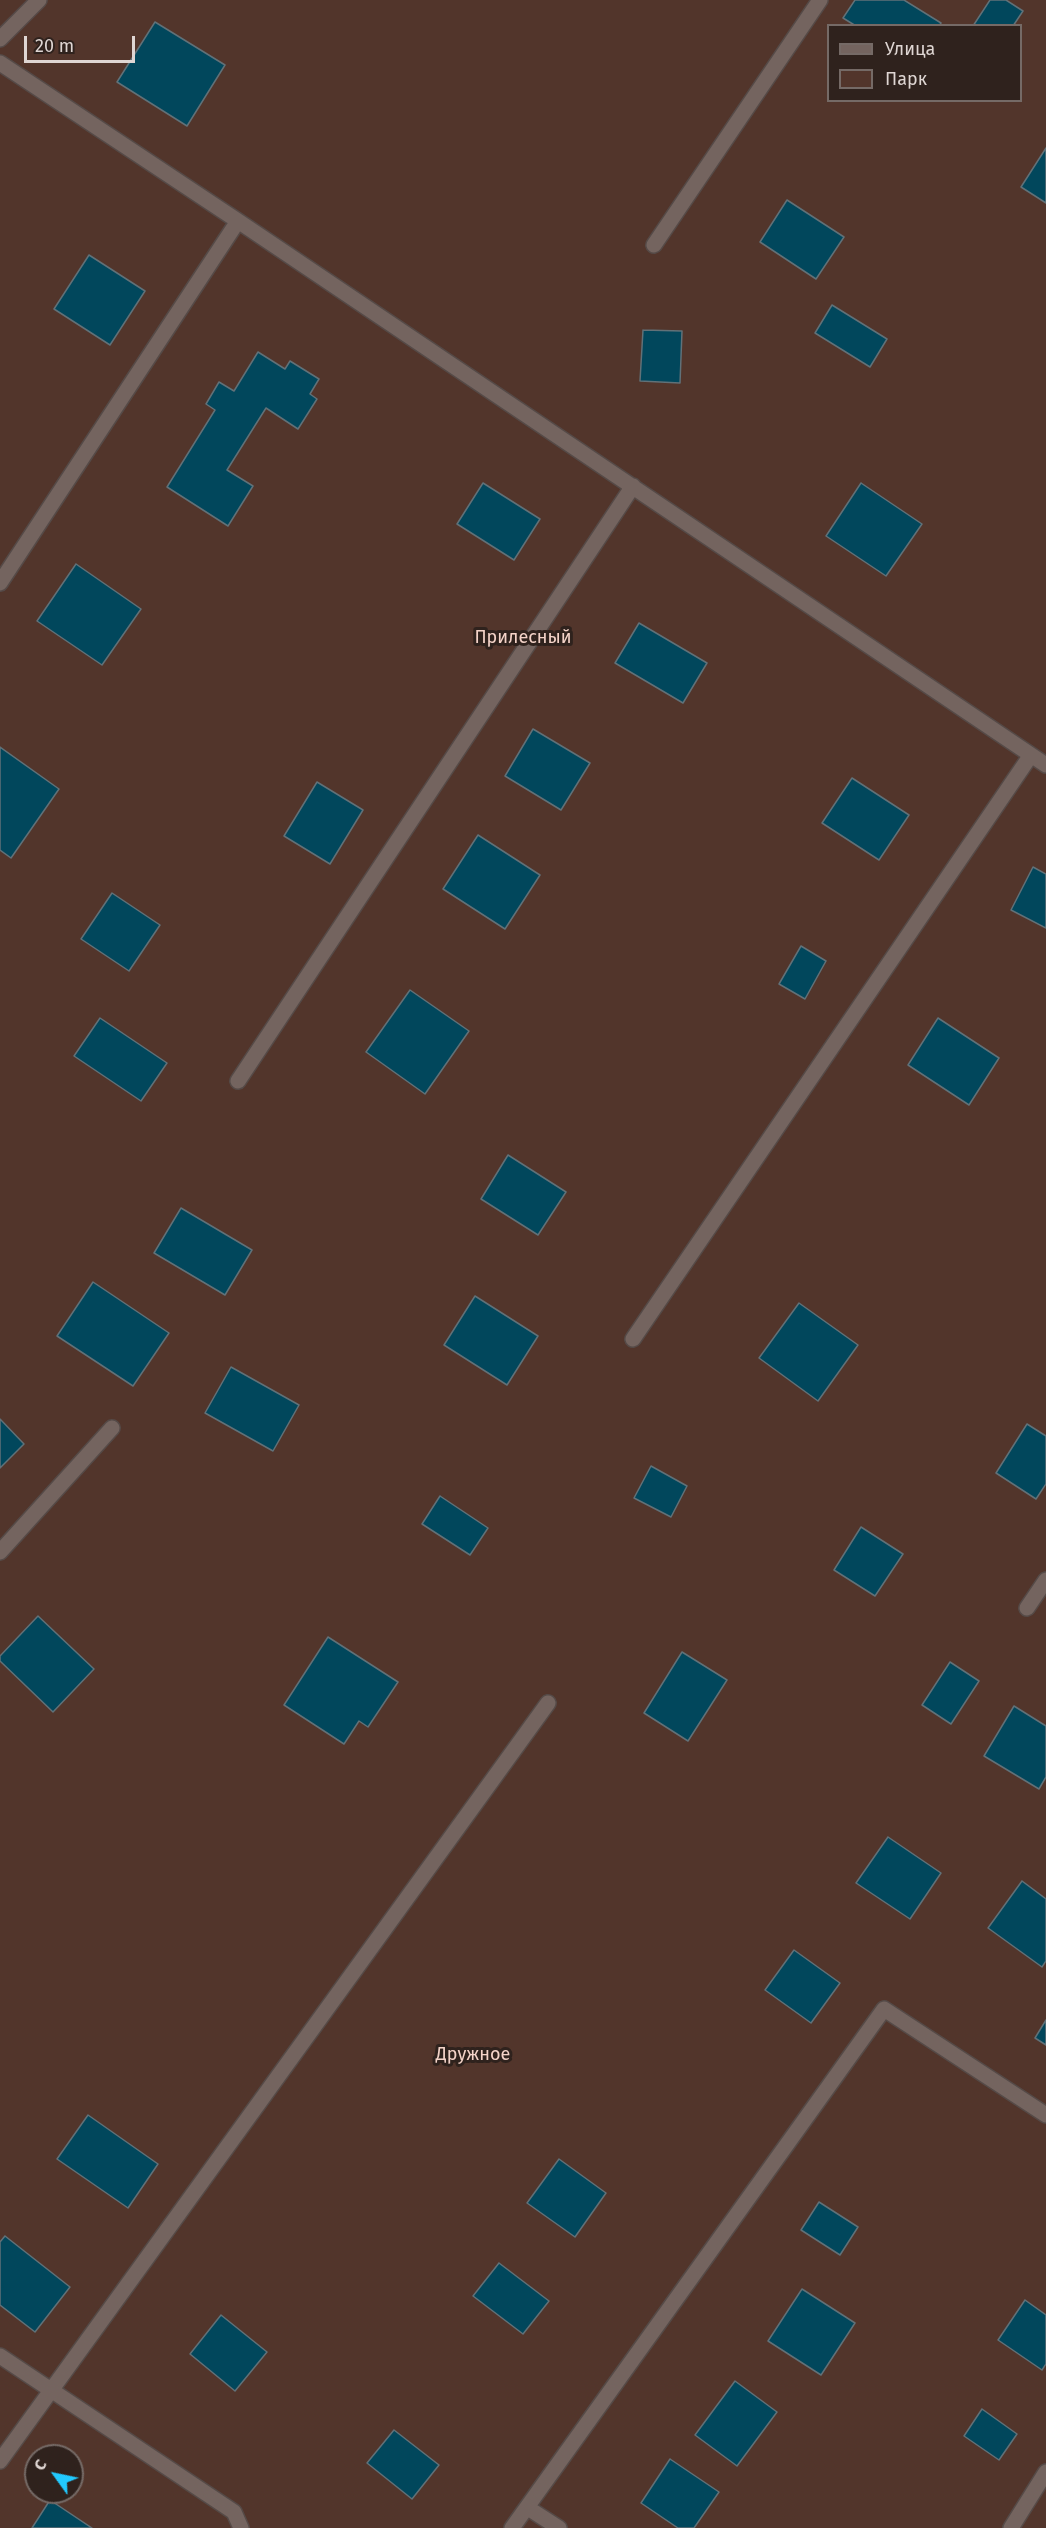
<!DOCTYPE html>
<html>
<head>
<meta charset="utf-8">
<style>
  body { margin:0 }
  #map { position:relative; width:1046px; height:2528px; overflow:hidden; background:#392b27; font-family:"Fira Sans",sans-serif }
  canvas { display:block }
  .legend { position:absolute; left:827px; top:24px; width:195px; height:78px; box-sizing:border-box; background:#2f221d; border:2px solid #756a66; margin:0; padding:8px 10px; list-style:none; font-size:18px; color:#dfd6d3 }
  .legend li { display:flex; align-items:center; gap:12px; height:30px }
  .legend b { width:30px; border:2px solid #756a66 }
  .north { position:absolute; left:24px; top:2444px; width:60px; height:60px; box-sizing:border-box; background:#2f221d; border:2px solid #756a66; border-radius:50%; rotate:303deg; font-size:16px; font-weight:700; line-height:24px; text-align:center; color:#dfd6d3 }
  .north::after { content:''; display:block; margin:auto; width:21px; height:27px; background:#22c9fe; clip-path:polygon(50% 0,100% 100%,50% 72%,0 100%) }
  .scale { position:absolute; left:24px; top:36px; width:111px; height:27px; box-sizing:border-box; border:3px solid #dfd6d3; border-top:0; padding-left:8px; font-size:18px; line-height:21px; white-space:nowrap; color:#dfd6d3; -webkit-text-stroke:4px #2f221d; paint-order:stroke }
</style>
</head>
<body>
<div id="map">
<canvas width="1046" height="2528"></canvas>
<ul class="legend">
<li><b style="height:8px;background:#74645f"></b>Улица</li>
<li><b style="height:16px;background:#52352b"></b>Парк</li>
</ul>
<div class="north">С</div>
<div class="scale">20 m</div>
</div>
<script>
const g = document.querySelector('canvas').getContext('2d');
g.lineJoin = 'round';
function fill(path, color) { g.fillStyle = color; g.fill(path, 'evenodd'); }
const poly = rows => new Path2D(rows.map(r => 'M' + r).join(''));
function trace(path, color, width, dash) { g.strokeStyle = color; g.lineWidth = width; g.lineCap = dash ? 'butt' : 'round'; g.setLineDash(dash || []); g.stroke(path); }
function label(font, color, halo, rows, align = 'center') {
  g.font = font + ' "Fira Sans",sans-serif'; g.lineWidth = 6; g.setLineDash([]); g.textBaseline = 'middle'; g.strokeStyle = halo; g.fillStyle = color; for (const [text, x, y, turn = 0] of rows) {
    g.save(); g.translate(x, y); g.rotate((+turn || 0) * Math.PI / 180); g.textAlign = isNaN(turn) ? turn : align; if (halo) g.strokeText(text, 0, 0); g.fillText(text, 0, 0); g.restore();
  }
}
fill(poly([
  [0,0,1046,0,1046,2528,0,2528],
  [828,26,1020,26,1020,100,828,100],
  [36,2456,72,2456,72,2492,36,2492]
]), '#52352b');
const building = poly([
  [855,0,904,0,941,23,939,26,856,26,843,18,855,0],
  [990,0,1006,0,1023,11,1013,26,973,26,990,0],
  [155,22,225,65,187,126,117,82,155,22],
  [1046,148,1046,203,1021,187,1046,148],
  [787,200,844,237,816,279,760,242,787,200],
  [89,255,145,291,110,345,54,309,89,255],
  [832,305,887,339,870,367,815,333,832,305],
  [643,330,682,331,680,383,640,381,643,330],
  [258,352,285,369,290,361,319,379,310,394,317,399,298,429,266,408,227,470,253,486,228,526,167,487,215,410,206,404,219,382,234,391,258,352],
  [483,483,540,519,514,560,457,524,483,483],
  [861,483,922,524,886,576,826,536,861,483],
  [76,564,141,609,102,665,37,621,76,564],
  [639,623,707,663,683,703,615,663,639,623],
  [533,729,590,763,561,810,505,776,533,729],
  [0,747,59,789,11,858,0,850,0,747],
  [852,778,909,815,879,860,822,823,852,778],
  [317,782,363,810,330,864,284,836,317,782],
  [478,835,540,875,505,929,443,889,478,835],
  [1033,867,1046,874,1046,928,1011,910,1033,867],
  [112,893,160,925,129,971,81,939,112,893],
  [801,946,826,961,805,999,779,984,801,946],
  [410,990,469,1031,425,1094,366,1052,410,990],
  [100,1018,167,1063,141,1101,74,1056,100,1018],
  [938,1018,999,1058,969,1105,908,1065,938,1018],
  [508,1155,566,1192,538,1235,481,1199,508,1155],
  [181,1208,252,1250,225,1295,154,1253,181,1208],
  [93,1282,169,1333,133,1386,57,1336,93,1282],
  [475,1296,538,1336,507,1385,444,1345,475,1296],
  [799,1303,858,1345,818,1401,759,1358,799,1303],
  [231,1367,299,1405,273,1451,205,1413,231,1367],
  [0,1419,24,1444,0,1468,0,1419],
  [1027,1424,1046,1436,1046,1484,1036,1499,996,1473,1027,1424],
  [651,1466,687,1486,671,1517,634,1498,651,1466],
  [440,1496,488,1528,470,1555,422,1524,440,1496],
  [861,1527,903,1554,875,1596,834,1570,861,1527],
  [38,1616,94,1669,53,1712,0,1661,0,1656,38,1616],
  [328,1637,398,1682,368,1727,359,1721,344,1744,284,1705,328,1637],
  [682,1652,727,1680,688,1741,644,1713,682,1652],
  [950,1662,979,1681,951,1724,922,1705,950,1662],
  [1014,1706,1046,1726,1046,1777,1039,1789,984,1756,1014,1706],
  [888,1837,941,1873,910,1919,856,1883,888,1837],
  [1022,1881,1046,1899,1046,1961,1042,1967,988,1928,1022,1881],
  [794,1950,840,1983,811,2023,765,1990,794,1950],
  [1046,2020,1046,2045,1035,2038,1046,2020],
  [88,2115,158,2164,128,2208,57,2159,88,2115],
  [559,2159,606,2193,575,2237,527,2203,559,2159],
  [819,2202,858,2227,840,2255,801,2230,819,2202],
  [5,2236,70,2287,35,2332,0,2305,0,2242,5,2236],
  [499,2263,549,2301,523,2334,473,2296,499,2263],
  [802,2289,855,2323,821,2375,768,2341,802,2289],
  [1025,2300,1046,2315,1046,2364,1042,2370,998,2340,1025,2300],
  [221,2315,267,2352,235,2391,190,2354,221,2315],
  [735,2381,777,2412,737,2466,695,2435,735,2381],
  [982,2409,1017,2434,999,2460,964,2436,982,2409],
  [394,2430,439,2465,412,2499,367,2463,394,2430],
  [670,2459,719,2492,694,2528,678,2528,641,2503,670,2459],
  [50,2500,92,2528,32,2528,50,2500]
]);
fill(building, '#01475c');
trace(building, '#617178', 1.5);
const minor = poly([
  [0,39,39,0],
  [0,63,238,221,1046,765],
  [654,245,820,0],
  [0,583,238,221],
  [238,1081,633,486],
  [633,1339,1031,755],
  [0,1552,112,1428],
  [1027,1608,1046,1580],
  [0,2356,234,2512,241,2528],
  [0,2461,548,1703],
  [528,2508,559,2528],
  [512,2528,884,2009,1046,2115],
  [1011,2528,1046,2472]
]);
trace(minor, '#554a47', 18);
trace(minor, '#74645f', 15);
label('18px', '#f4d3c8', '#2f221d', [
  ["Прилесный",523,638],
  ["Дружное",473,2055]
]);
</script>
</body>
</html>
